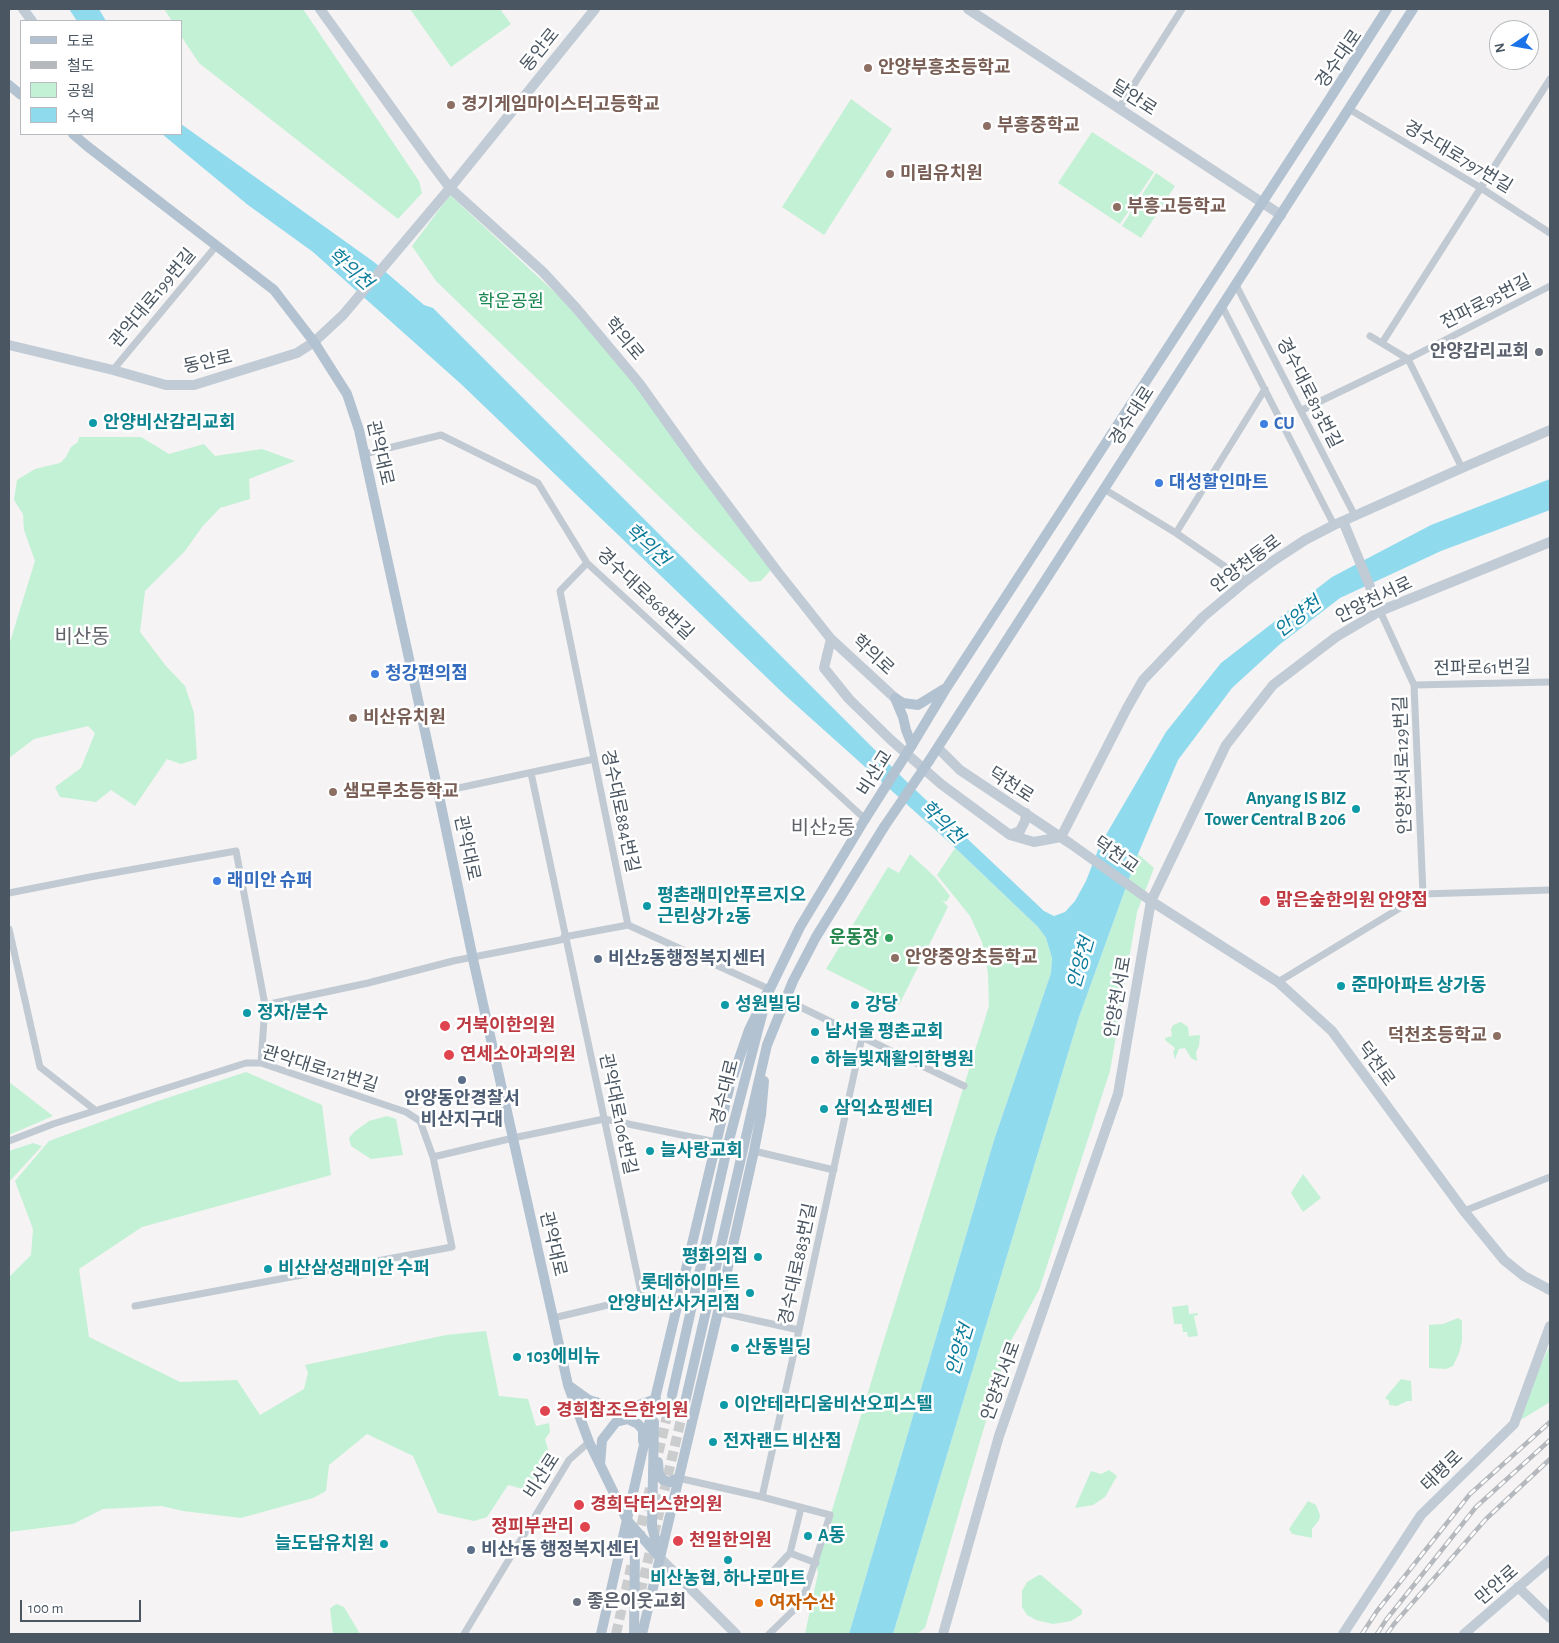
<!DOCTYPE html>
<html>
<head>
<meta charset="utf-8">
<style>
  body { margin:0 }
  #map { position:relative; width:1559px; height:1643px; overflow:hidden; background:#f5f3f3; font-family:"Alegreya Sans","Noto Sans KR",sans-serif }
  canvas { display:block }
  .frame { position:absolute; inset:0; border:10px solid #4a5661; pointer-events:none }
  .legend { position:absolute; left:20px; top:20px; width:162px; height:115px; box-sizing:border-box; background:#fff; border:1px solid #b7bbc0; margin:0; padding:6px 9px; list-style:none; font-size:15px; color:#4a5661 }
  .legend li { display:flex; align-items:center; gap:10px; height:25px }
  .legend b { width:25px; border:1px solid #b7bbc0 }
  .north { position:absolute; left:1489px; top:20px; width:50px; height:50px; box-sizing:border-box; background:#fff; border:1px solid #b7bbc0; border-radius:50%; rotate:258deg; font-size:14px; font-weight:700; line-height:20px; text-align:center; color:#4a5661 }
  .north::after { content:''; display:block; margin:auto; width:18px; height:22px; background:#1a73e8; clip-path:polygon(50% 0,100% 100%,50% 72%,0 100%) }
  .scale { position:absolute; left:20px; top:1600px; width:121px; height:22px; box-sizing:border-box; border:2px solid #4a5661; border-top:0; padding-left:6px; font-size:15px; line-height:18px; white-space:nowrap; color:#4a5661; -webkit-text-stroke:4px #fff; paint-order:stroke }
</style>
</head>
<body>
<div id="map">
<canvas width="1559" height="1643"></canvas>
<div class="frame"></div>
<ul class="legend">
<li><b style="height:6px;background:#b3c2d1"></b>도로</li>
<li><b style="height:6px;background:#b5b8bd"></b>철도</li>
<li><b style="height:14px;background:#c3f1d5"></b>공원</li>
<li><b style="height:14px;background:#90daee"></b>수역</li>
</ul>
<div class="north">N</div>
<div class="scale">100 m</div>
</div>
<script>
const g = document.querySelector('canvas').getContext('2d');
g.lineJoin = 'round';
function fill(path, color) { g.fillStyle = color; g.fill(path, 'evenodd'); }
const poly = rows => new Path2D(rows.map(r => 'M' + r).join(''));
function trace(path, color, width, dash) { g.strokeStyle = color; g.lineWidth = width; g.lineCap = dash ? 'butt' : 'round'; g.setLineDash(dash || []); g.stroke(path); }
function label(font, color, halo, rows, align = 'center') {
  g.font = font + ' "Alegreya Sans","Noto Sans KR",sans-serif'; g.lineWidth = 5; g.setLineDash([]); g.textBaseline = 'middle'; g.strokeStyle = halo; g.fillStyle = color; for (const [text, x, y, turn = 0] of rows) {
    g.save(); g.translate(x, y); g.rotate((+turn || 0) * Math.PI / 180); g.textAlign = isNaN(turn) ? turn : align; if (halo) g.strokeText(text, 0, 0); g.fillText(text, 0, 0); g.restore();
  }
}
fill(poly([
  [164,9,303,9,419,181,422,193,398,219,199,63,181,36,181,21,172,21],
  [410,9,500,9,511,24,451,67],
  [851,99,892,129,824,235,782,207],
  [1092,132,1154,172,1120,224,1058,183],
  [1156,173,1175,186,1141,238,1122,226],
  [450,195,564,301,637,386,771,570,761,581,750,582,695,531,436,281,412,246],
  [79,437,141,437,169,454,204,444,215,456,262,449,295,461,249,479,250,499,220,508,202,527,185,551,145,591,140,632,166,666,185,686,194,713,197,759,181,764,167,759,135,806,111,790,96,802,60,797,55,787,81,768,95,733,88,726,34,739,9,758,9,645,35,561,24,530,23,514,14,500,17,480,35,469,60,463,66,457,71,447,78,442],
  [955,848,1038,927,1046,938,1052,958,1051,973,994,1140,849,1634,805,1634,818,1573,816,1563,883,1343,989,1006,988,973,982,942,970,916,937,875],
  [910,854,935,877,950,896,946,902,942,900,948,907,899,1005,826,969,888,867,899,873],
  [1138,854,1154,868,1137,912,1110,1071,1039,1290,1008,1346,925,1628,917,1634,893,1634,1079,1017],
  [1181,1022,1188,1027,1189,1036,1200,1035,1199,1046,1196,1052,1197,1061,1191,1058,1185,1048,1179,1049,1175,1059,1173,1052,1175,1048,1165,1040,1165,1038,1172,1036,1171,1029,1173,1025],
  [246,1072,322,1105,331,1175,142,1227,79,1269,89,1337,180,1382,237,1380,260,1415,304,1389,308,1373,305,1365,446,1335,486,1331,499,1396,528,1399,536,1426,549,1423,550,1432,545,1439,549,1453,527,1490,508,1485,487,1517,474,1521,438,1513,413,1456,367,1434,329,1465,326,1491,313,1498,241,1518,183,1511,161,1506,103,1509,73,1524,9,1532,9,1277,31,1255,33,1229,15,1181,49,1141,155,1102],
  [9,1082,53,1116,9,1135],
  [387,1116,396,1119,403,1155,371,1159,351,1146,349,1138,354,1132,369,1121],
  [33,1143,42,1146,9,1182,9,1151],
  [1303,1174,1321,1198,1303,1212,1291,1193],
  [1188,1305,1189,1314,1198,1313,1198,1315,1194,1316,1198,1336,1188,1337,1187,1332,1183,1332,1182,1324,1174,1324,1172,1307],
  [1458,1318,1462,1321,1462,1341,1459,1353,1453,1366,1446,1369,1429,1368,1429,1325,1443,1324],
  [1550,1345,1550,1402,1514,1424],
  [1401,1379,1411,1381,1412,1401,1407,1401,1397,1406,1389,1405,1389,1401,1385,1398],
  [1109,1470,1117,1476,1105,1497,1093,1505,1075,1508,1091,1471,1101,1474],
  [1308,1501,1316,1505,1320,1515,1319,1520,1312,1529,1312,1538,1292,1534,1289,1529],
  [1039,1575,1041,1575,1080,1608,1082,1610,1082,1614,1071,1621,1053,1624,1036,1620,1027,1615,1022,1607,1022,1591,1027,1582],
  [337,1604,344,1607,360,1634,333,1634,330,1609,333,1606]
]), '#c3f1d5');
fill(poly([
  [69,9,99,9,106,21,77,21],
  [181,124,374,262,424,305,433,308,906,781,1044,911,1054,916,1065,912,1075,901,1086,881,1100,845,1166,732,1221,663,1332,577,1431,525,1550,479,1550,510,1441,551,1340,598,1279,645,1232,688,1178,760,1138,854,1079,1017,893,1634,849,1634,994,1140,1051,973,1052,958,1046,938,1038,927,951,844,786,696,461,384,313,252,248,205,162,134,181,134]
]), '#90daee');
trace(poly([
  [655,1467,672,1395],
  [638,1540,650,1488],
  [637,1607,686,1398],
  [616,1634,632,1563]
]), '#caccce', 10, [10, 5]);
trace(poly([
  [1119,108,1182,9],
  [1349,109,1481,188,1550,233],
  [1236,285,1355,516],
  [1222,306,1334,525],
  [1370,336,1408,359,1462,468],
  [1382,343,1550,79],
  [113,370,217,245],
  [1302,410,1408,359,1550,286],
  [364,454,441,435,538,483,587,563,865,819],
  [1104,489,1176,533,1246,581],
  [1176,533,1265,389],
  [587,563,560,591,628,925],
  [1380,611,1414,685,1423,894],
  [1414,685,1550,682],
  [531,773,642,1297,553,1318],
  [438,791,463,787,594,759],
  [9,893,90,877,236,851,265,1005],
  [628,925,769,989],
  [9,929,40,1067,95,1110],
  [564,937,628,925],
  [1278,982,1423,894,1550,890],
  [862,1037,964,1086],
  [261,1063,265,1005,368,983,453,961,565,939],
  [9,1141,53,1124,246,1063,261,1063,406,1112,420,1121,433,1157,513,1138,604,1119,716,1142],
  [754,1151,834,1170],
  [1464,1211,1550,1177],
  [642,1297,679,1304],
  [135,1306,452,1247,433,1157],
  [718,1312,799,1330],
  [678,1478,762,1497,799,1330,862,1037,784,999],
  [762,1497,830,1515,806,1590,797,1607,769,1634],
  [801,1508,790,1553,816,1563],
  [764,1581,790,1553],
  [464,1634,569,1460,589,1442]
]), '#c1cad2', 7);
trace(poly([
  [23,9,32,21],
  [320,9,429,160,450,188,543,272,577,309,639,383,699,467,777,571,831,639,895,698],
  [968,9,1281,215],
  [9,345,113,370,166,385,194,385,297,353,314,342,343,315,450,188,595,9],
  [1343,521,1380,611],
  [831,639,824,668,849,699,891,740,941,784,1010,835,1034,842,1061,837,1127,708,1143,680,1203,617,1246,581,1273,561,1305,540,1334,525,1462,468,1550,430],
  [938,748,960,770,1071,844,1151,901,1278,982,1332,1031,1464,1211,1504,1260,1524,1276,1550,1290],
  [1010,835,1020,831,1025,821,1026,813],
  [660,1558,736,1634],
  [1518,1587,1550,1618],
  [943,1634,999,1436,1118,1094,1151,901,1226,745,1273,685,1336,637,1380,611,1550,542],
  [1343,1634,1421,1515,1514,1424,1550,1326],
  [1464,1634,1550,1560]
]), '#c1cbd6', 10);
trace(poly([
  [9,85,21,95],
  [73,134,87,146,274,290,314,342,347,394,359,430,438,791,473,959,568,1385,589,1442,627,1520,660,1558],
  [895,698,903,703,918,705,944,689],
  [895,698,903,717,906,730,912,745],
  [912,745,947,687,1327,103,1387,9],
  [929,761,1413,9],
  [767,995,800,927,865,819],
  [568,1385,589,1400,613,1407,639,1405,656,1399],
  [672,1395,728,1144,763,1011],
  [686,1398,767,1045,793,981,816,937,884,827],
  [654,1422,652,1527,659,1554],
  [658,1462,659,1474,663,1480,670,1482,678,1478],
  [600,1465,602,1440,616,1422,628,1419,638,1424,643,1430,643,1441],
  [628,1523,635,1546,634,1634],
  [601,1634,643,1449,730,1085,749,1030,769,989],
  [642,1634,718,1312,754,1151,761,1115,764,1081]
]), '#b3c2d1', 10);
const rail = poly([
  [1362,1634,1377,1611,1470,1494,1550,1422],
  [1377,1634,1386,1620,1476,1507,1550,1440],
  [1387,1634,1394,1624,1486,1519,1550,1459]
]);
trace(rail, '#b5b8bd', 4.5);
trace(rail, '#fff', 2.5, [8]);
trace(poly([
  [865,819,912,745],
  [884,827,929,761]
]), '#b3c2d1', 10);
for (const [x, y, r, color] of [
  [868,68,5,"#8d6e63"],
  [451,105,5,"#8d6e63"],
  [987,126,5,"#8d6e63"],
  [890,174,5,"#8d6e63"],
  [1117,207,5,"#8d6e63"],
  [1539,352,5,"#6b7280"],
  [93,423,5,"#0f9aa8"],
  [1264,424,5,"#3f7fe0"],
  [1159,483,5,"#3f7fe0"],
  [375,674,5,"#3f7fe0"],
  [353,718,5,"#8d6e63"],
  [333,792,5,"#8d6e63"],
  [1356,809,5,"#0f9aa8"],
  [217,881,5,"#3f7fe0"],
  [1265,901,6,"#e0444e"],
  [647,906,5,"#0f9aa8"],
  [889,938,5,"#2e9e5b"],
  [895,958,5,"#8d6e63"],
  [598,959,5,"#5c6f8a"],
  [1341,986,5,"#0f9aa8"],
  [725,1005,5,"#0f9aa8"],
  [855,1005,5,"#0f9aa8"],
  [247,1013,5,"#0f9aa8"],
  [445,1026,6,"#e0444e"],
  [815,1032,5,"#0f9aa8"],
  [1497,1036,5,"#8d6e63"],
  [449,1055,6,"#e0444e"],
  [815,1060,5,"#0f9aa8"],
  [462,1080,5,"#5c6f8a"],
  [824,1109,5,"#0f9aa8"],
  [650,1151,5,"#0f9aa8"],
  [758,1257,5,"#0f9aa8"],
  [268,1269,5,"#0f9aa8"],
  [750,1293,5,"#0f9aa8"],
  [735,1348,5,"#0f9aa8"],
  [517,1357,5,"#0f9aa8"],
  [724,1405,5,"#0f9aa8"],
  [545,1411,6,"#e0444e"],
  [713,1442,5,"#0f9aa8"],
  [579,1505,6,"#e0444e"],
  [585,1527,6,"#e0444e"],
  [808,1536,5,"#0f9aa8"],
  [678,1541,6,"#e0444e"],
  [384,1544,5,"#0f9aa8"],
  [471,1550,5,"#5c6f8a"],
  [728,1560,5,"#0f9aa8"],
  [577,1602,5,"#6b7280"],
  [759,1603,5,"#e8710a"]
]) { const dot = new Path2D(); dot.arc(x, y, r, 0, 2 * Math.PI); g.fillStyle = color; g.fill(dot); trace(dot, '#fff', 2); }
label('18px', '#4a5661', '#fff', [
  ["동안로",540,50,-51],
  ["경수대로",1339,59,-55],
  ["달안로",1134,98,33],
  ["경수대로797번길",1458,157,31],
  ["관악대로199번길",153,298,-50],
  ["전파로95번길",1486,302,-27],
  ["학의로",624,339,50],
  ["동안로",208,362,-13],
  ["경수대로813번길",1309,393,63],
  ["경수대로",1132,416,-57],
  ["관악대로",380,453,77],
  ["안양천동로",1246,564,-37],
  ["경수대로868번길",645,594,43],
  ["안양천서로",1374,600,-26],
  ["학의로",873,655,43],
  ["전파로61번길",1482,668,-1],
  ["안양천서로129번길",1403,765,-92],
  ["비산교",875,773,-58],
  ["덕천로",1011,785,33],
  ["경수대로884번길",620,811,78],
  ["관악대로",467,848,78],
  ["덕천교",1116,855,35],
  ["안양천서로",1118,997,-80],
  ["덕천로",1376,1064,54],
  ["관악대로121번길",320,1069,17],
  ["경수대로",725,1092,-76],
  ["관악대로106번길",618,1114,78],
  ["관악대로",553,1244,77],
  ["경수대로883번길",798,1264,-78],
  ["안양천서로",1001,1381,-70],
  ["태평로",1442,1471,-44],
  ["비산로",542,1476,-57],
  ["만안로",1497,1585,-41]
]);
label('bold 18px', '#785e54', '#fff', [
  ["안양부흥초등학교",878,68],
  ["경기게임마이스터고등학교",461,105],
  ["부흥중학교",997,126],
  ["미림유치원",900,174],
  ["부흥고등학교",1127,207],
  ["비산유치원",363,718],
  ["샘모루초등학교",343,792],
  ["안양중앙초등학교",905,958],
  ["덕천초등학교",1487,1036,"right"]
], 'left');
label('18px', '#17864f', '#fff', [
  ["학운공원",511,302]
]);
label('bold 18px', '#5b616d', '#fff', [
  ["안양감리교회",1529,352],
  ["좋은이웃교회",587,1602,"left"]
], 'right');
label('bold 18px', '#0d838f', '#fff', [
  ["안양비산감리교회",103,423],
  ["Anyang IS BIZ",1346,799,"right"],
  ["Tower Central B 206",1346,820,"right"],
  ["평촌래미안푸르지오",657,896],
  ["근린상가 2동",657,917],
  ["준마아파트 상가동",1351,986],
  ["성원빌딩",735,1005],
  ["강당",865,1005],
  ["정자/분수",257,1013],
  ["남서울 평촌교회",825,1032],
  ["하늘빛재활의학병원",825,1060],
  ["삼익쇼핑센터",834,1109],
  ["늘사랑교회",660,1151],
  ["평화의집",748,1257,"right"],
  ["비산삼성래미안 수퍼",278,1269],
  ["롯데하이마트",740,1283,"right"],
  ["안양비산사거리점",740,1304,"right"],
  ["산동빌딩",745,1348],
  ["103에비뉴",527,1357],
  ["이안테라디움비산오피스텔",734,1405],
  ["전자랜드 비산점",723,1442],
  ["A동",818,1536],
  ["늘도담유치원",374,1544,"right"],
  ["비산농협, 하나로마트",728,1579,"center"]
], 'left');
label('bold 18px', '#366cbe', '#fff', [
  ["CU",1274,424],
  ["대성할인마트",1169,483],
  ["청강편의점",385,674],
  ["래미안 슈퍼",227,881]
], 'left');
label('bold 18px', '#be3a42', '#fff', [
  ["맑은숲한의원 안양점",1276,901],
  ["거북이한의원",456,1026],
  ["연세소아과의원",460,1055],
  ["경희참조은한의원",556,1411],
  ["경희닥터스한의원",590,1505],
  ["정피부관리",574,1527,"right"],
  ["천일한의원",689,1541]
], 'left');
label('bold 18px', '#27864d', '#fff', [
  ["운동장",879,938]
], 'right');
label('bold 18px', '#4e5e75', '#fff', [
  ["비산2동행정복지센터",608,959],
  ["안양동안경찰서",462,1099,"center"],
  ["비산지구대",462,1120,"center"],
  ["비산1동 행정복지센터",481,1550]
], 'left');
label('bold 18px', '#c56008', '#fff', [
  ["여자수산",769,1603]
], 'left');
label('italic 19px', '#0c7c9b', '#fff', [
  ["학의천",350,269,42],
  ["학의천",647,545,43],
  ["안양천",1298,617,-38],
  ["학의천",942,822,44],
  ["안양천",1081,963,-74],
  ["안양천",960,1350,-73]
]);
label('20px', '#5f6368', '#fff', [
  ["비산동",82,637],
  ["비산2동",823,828]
]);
</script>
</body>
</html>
